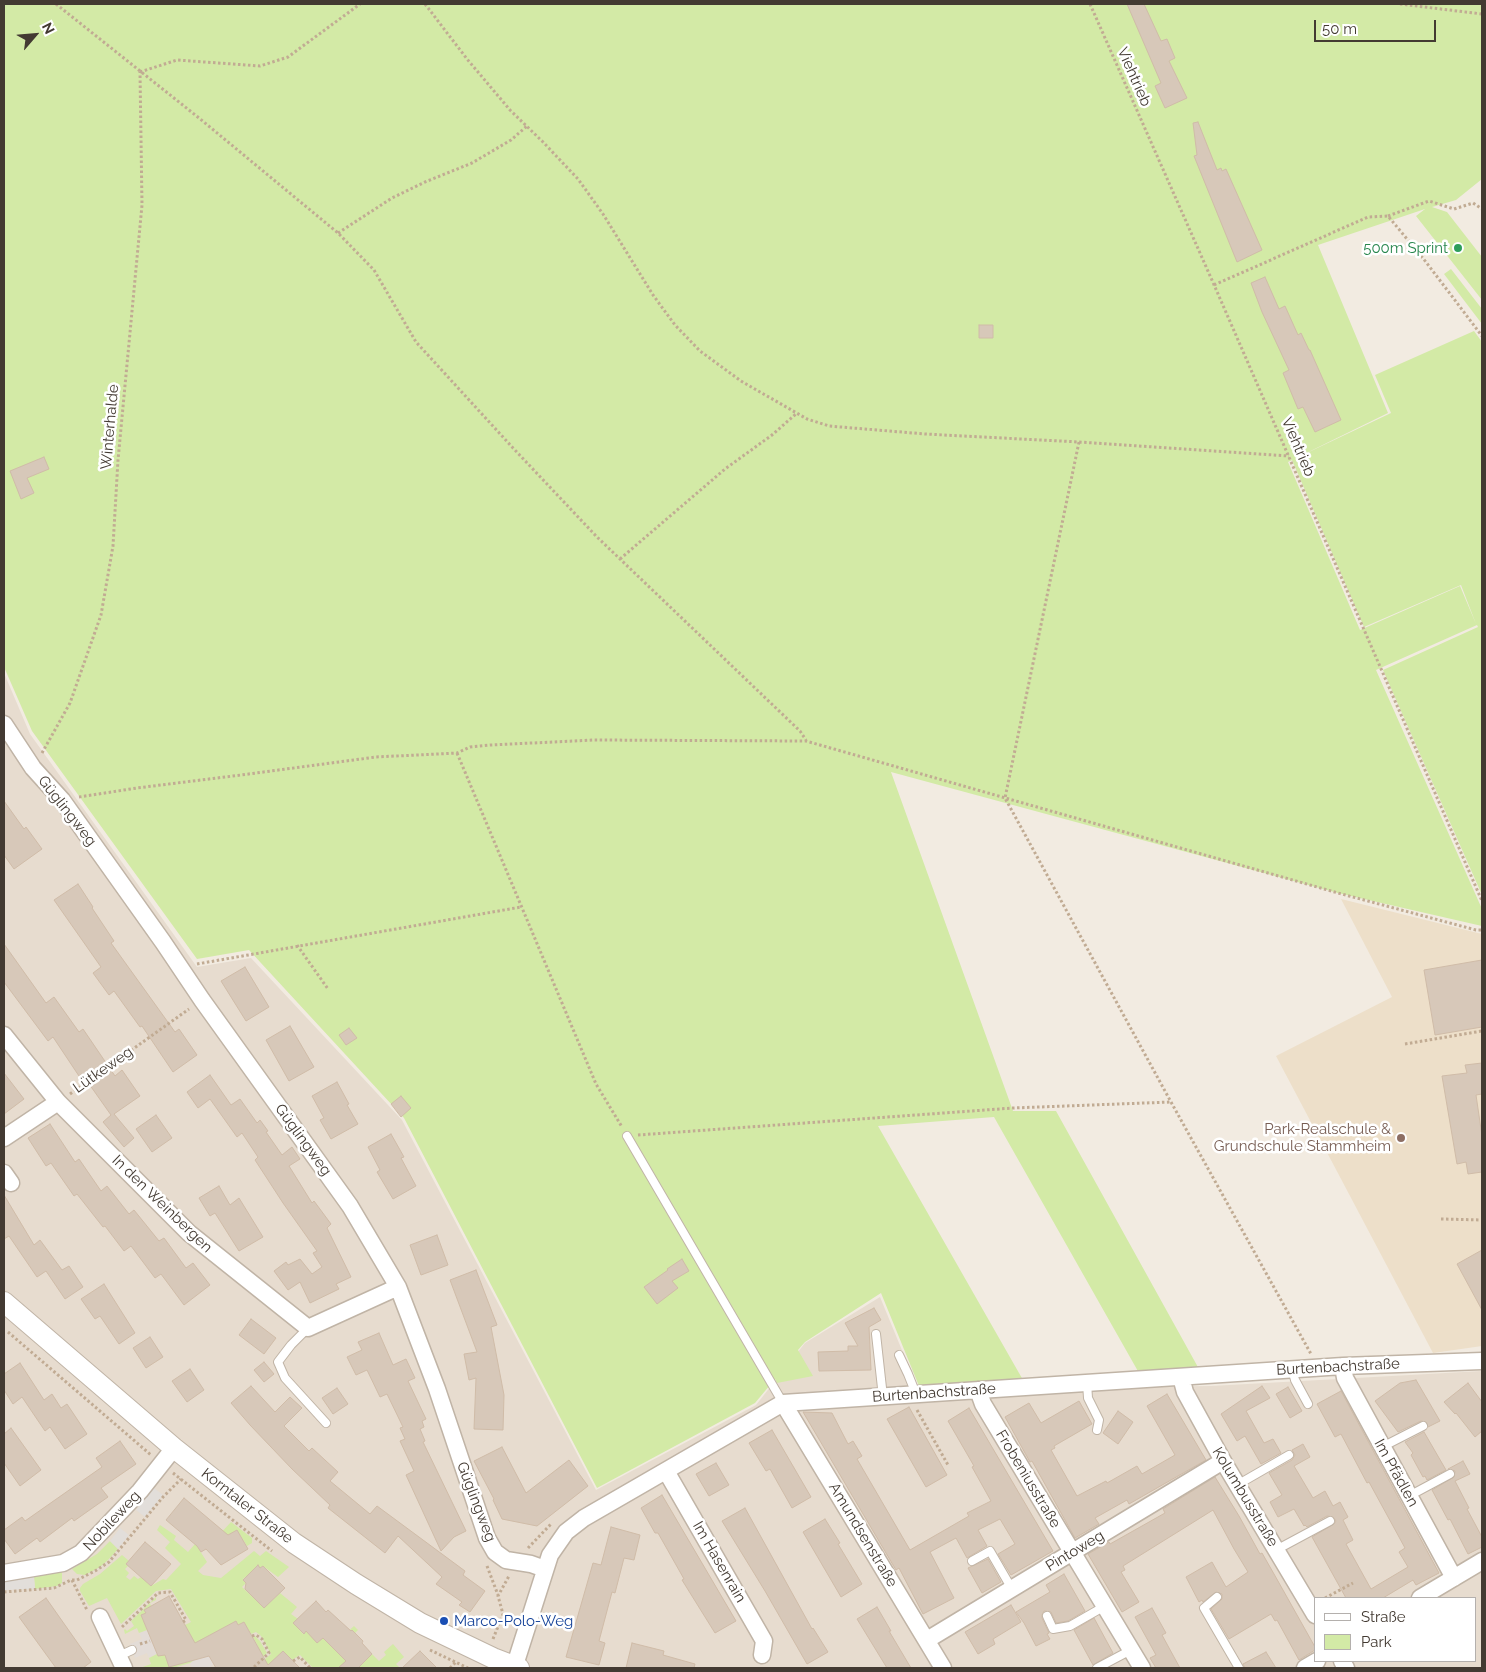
<!DOCTYPE html>
<html>
<head>
<meta charset="utf-8">
<style>
  body { margin:0 }
  #map { position:relative; width:1486px; height:1672px; overflow:hidden; background:#f2ebe1; font-family:Raleway,sans-serif }
  canvas { display:block }
  .frame { position:absolute; inset:0; border:5px solid #433a32; pointer-events:none }
  .legend { position:absolute; left:1314px; top:1597px; width:162px; height:65px; box-sizing:border-box; background:#fff; border:1px solid #b4b0ad; margin:0; padding:6px 9px; list-style:none; font-size:15px; color:#433a32 }
  .legend li { display:flex; align-items:center; gap:10px; height:25px }
  .legend b { width:25px; border:1px solid #b4b0ad }
  .north { position:absolute; left:10px; top:10px; width:50px; height:50px; -webkit-text-stroke:4px #fff; paint-order:stroke; rotate:63deg; font-size:14px; font-weight:700; line-height:20px; text-align:center; color:#433a32 }
  .north::after { content:''; display:block; margin:auto; width:18px; height:22px; background:#433a32; clip-path:polygon(50% 0,100% 100%,50% 72%,0 100%) }
  .scale { position:absolute; left:1314px; top:20px; width:122px; height:22px; box-sizing:border-box; border:2px solid #433a32; border-top:0; padding-left:6px; font-size:15px; line-height:18px; white-space:nowrap; color:#433a32; -webkit-text-stroke:4px #fff; paint-order:stroke }
</style>
</head>
<body>
<div id="map">
<canvas width="1486" height="1672"></canvas>
<div class="frame"></div>
<ul class="legend">
<li><b style="height:6px;background:#fff"></b>Straße</li>
<li><b style="height:14px;background:#d3eaa6"></b>Park</li>
</ul>
<div class="north">N</div>
<div class="scale">50 m</div>
</div>
<script>
const g = document.querySelector('canvas').getContext('2d');
g.lineJoin = 'round';
function fill(path, color) { g.fillStyle = color; g.fill(path, 'evenodd'); }
const poly = rows => new Path2D(rows.map(r => 'M' + r).join(''));
function trace(path, color, width, dash) { g.strokeStyle = color; g.lineWidth = width; g.lineCap = dash ? 'butt' : 'round'; g.setLineDash(dash || []); g.stroke(path); }
function label(font, color, halo, rows, align = 'center') {
  g.font = font + ' Raleway,sans-serif'; g.lineWidth = 5; g.setLineDash([]); g.textBaseline = 'middle'; g.strokeStyle = halo; g.fillStyle = color; for (const [text, x, y, turn = 0] of rows) {
    g.save(); g.translate(x, y); g.rotate((+turn || 0) * Math.PI / 180); g.textAlign = isNaN(turn) ? turn : align; if (halo) g.strokeText(text, 0, 0); g.fillText(text, 0, 0); g.restore();
  }
}
fill(poly([
  [4,673,30,734,197,967,251,958,402,1120,596,1490,756,1405,805,1343,880,1297,918,1389,1211,1386,1482,1371,1482,1668,4,1668],
  [1315,1598,1475,1598,1475,1661,1315,1661]
]), '#e7dccf');
fill(poly([
  [147,1630,157,1654,149,1658,147,1653,135,1658,130,1644,142,1639,139,1633],
  [207,1651,213,1664,210,1668,192,1668,190,1663]
]), '#e3dcd7');
fill(poly([
  [1341,899,1482,934,1482,1346,1433,1353,1276,1056,1392,997]
]), '#eddfc9');
fill(poly([
  [4,4,1482,4,1482,179,1456,200,1432,207,1447,212,1482,257,1482,300,1416,216,1425,209,1318,245,1388,413,1288,462,1360,630,1460,586,1476,624,1461,585,1364,627,1292,460,1391,413,1375,375,1474,331,1482,342,1482,895,1383,670,1478,627,1477,625,1376,670,1482,909,1482,926,1338,893,891,772,1013,1111,1056,1111,1199,1369,1139,1373,994,1117,878,1126,1023,1380,919,1386,881,1293,805,1342,798,1350,813,1376,777,1383,775,1379,755,1403,597,1488,404,1118,249,950,197,959,32,731,4,667],
  [1451,269,1482,309,1482,324,1444,274],
  [231,1522,252,1538,252,1543,247,1546,237,1530,200,1551,207,1562,198,1571,203,1575,221,1578,254,1551,260,1556,266,1551,289,1567,278,1577,263,1566,253,1575,250,1573,243,1579,246,1583,242,1587,264,1608,280,1593,297,1607,291,1614,298,1619,294,1624,303,1634,306,1631,326,1640,342,1637,354,1626,358,1630,355,1633,351,1630,346,1635,346,1661,344,1663,349,1668,313,1668,300,1655,292,1660,283,1651,265,1668,254,1668,271,1654,261,1636,256,1632,251,1634,244,1622,238,1625,236,1621,214,1633,207,1651,190,1663,176,1667,176,1668,140,1668,151,1664,149,1658,157,1654,158,1656,165,1654,169,1667,190,1661,185,1625,191,1622,171,1589,156,1591,121,1624,107,1598,89,1606,80,1591,80,1588,83,1584,100,1574,122,1555,129,1561,126,1564,128,1566,125,1569,129,1573,126,1577,130,1580,134,1576,138,1579,141,1577,151,1586,163,1579,166,1580,181,1564,165,1548,170,1542,157,1530,160,1525,176,1536,174,1540,188,1552,195,1544,218,1536],
  [110,1541,118,1549,108,1560,100,1567,85,1575,77,1574,72,1569,97,1554],
  [62,1572,62,1583,57,1586,35,1589,34,1577],
  [156,1597,156,1600,150,1603,151,1606,144,1610,146,1613,141,1615,147,1630,139,1633,137,1628,125,1634,124,1630,125,1629,127,1631,134,1626,131,1621],
  [255,1636,260,1641,267,1653,250,1668,235,1668,256,1657,259,1648,253,1637],
  [393,1644,404,1657,396,1664,400,1668,358,1668,372,1654,379,1661,386,1655,384,1652]
]), '#d3eaa6');
fill(poly([
  [154,1488,163,1495,145,1517,136,1510],
  [120,1528,129,1535,118,1549,110,1541],
  [34,1576,35,1589,4,1590,4,1578]
]), '#e2deda');
const building = poly([
  [1127,4,1144,4,1161,41,1167,39,1175,58,1169,61,1187,98,1165,108,1155,86,1161,83,1127,4],
  [1198,122,1217,170,1221,168,1222,171,1226,169,1262,250,1237,262,1194,156,1197,155,1193,123,1198,122],
  [1265,277,1279,309,1285,306,1298,335,1301,333,1309,350,1310,350,1341,420,1315,432,1303,407,1298,409,1283,373,1289,370,1262,312,1251,283,1265,277],
  [979,325,993,325,993,338,979,338,979,325],
  [44,457,49,469,27,478,34,493,21,499,10,471,44,457],
  [4,801,24,829,26,827,42,849,14,869,4,855,4,801],
  [78,884,93,907,92,908,114,941,111,943,175,1032,179,1029,197,1055,173,1072,142,1026,140,1027,114,991,109,995,93,973,101,967,54,900,78,884],
  [4,944,46,1003,54,997,79,1032,83,1029,115,1076,122,1070,140,1096,114,1114,134,1138,124,1147,103,1122,111,1115,82,1074,79,1076,53,1037,48,1041,4,982,4,944],
  [1482,960,1482,1027,1435,1035,1424,970,1482,960],
  [245,967,269,1007,246,1021,221,981,245,967],
  [290,1026,314,1067,289,1081,266,1040,290,1026],
  [349,1028,357,1038,346,1045,339,1035,349,1028],
  [1482,1063,1482,1094,1476,1095,1482,1136,1482,1172,1468,1174,1466,1162,1457,1164,1442,1076,1467,1073,1465,1065,1482,1063],
  [4,1073,24,1099,4,1114,4,1073],
  [210,1075,231,1105,240,1099,257,1123,260,1120,268,1131,266,1132,282,1155,292,1147,300,1159,289,1166,312,1203,314,1201,331,1224,327,1228,351,1277,336,1284,339,1289,310,1303,300,1282,288,1290,274,1271,286,1262,288,1265,300,1259,312,1274,322,1267,313,1253,317,1251,283,1203,255,1160,258,1157,242,1133,237,1137,210,1099,198,1108,187,1092,210,1075],
  [337,1082,349,1104,347,1105,358,1124,331,1139,320,1120,324,1118,312,1096,337,1082],
  [401,1096,411,1108,401,1117,391,1104,401,1096],
  [156,1115,172,1138,152,1152,136,1129,156,1115],
  [50,1124,75,1162,79,1159,101,1191,107,1186,129,1214,134,1210,159,1241,164,1238,186,1268,193,1263,210,1285,184,1305,161,1274,155,1278,131,1246,124,1251,105,1226,103,1227,77,1194,74,1196,51,1163,46,1166,28,1138,50,1124],
  [391,1134,404,1157,401,1158,416,1186,393,1199,377,1172,380,1170,368,1147,391,1134],
  [219,1186,230,1205,239,1198,263,1237,239,1251,215,1213,210,1216,199,1198,219,1186],
  [4,1195,34,1245,40,1240,62,1270,69,1266,83,1287,65,1299,46,1271,37,1277,9,1236,4,1239,4,1195],
  [437,1235,448,1265,421,1275,410,1245,437,1235],
  [1482,1250,1482,1310,1457,1264,1482,1250],
  [682,1259,689,1271,672,1281,678,1288,657,1304,644,1287,668,1270,667,1269,682,1259],
  [476,1270,497,1325,491,1327,504,1395,503,1430,474,1429,476,1378,469,1380,464,1354,477,1352,450,1280,476,1270],
  [104,1284,135,1333,119,1344,100,1316,95,1319,81,1299,104,1284],
  [874,1308,881,1320,869,1327,871,1370,819,1371,818,1352,848,1351,848,1346,858,1346,845,1323,874,1308],
  [251,1319,276,1338,264,1354,239,1335,251,1319],
  [379,1333,393,1365,406,1359,415,1378,408,1381,426,1419,422,1421,424,1427,420,1429,425,1441,423,1442,466,1531,454,1537,441,1551,406,1475,414,1471,400,1441,405,1439,400,1428,403,1427,387,1394,380,1397,367,1370,356,1375,347,1357,362,1350,358,1342,379,1333],
  [150,1337,163,1357,146,1368,133,1348,150,1337],
  [264,1362,274,1374,264,1382,254,1370,264,1362],
  [20,1363,44,1400,52,1394,61,1408,67,1404,87,1434,65,1449,50,1427,45,1431,22,1397,13,1404,4,1390,4,1374,20,1363],
  [190,1369,204,1390,187,1402,172,1381,190,1369],
  [1416,1380,1440,1421,1428,1427,1426,1422,1421,1421,1398,1432,1375,1401,1400,1383,1416,1380],
  [1468,1383,1482,1402,1482,1431,1475,1437,1456,1413,1455,1414,1444,1402,1468,1383],
  [251,1386,275,1412,290,1397,302,1408,284,1426,309,1451,312,1448,338,1472,330,1481,370,1514,377,1506,465,1571,463,1575,485,1591,470,1612,459,1605,462,1602,436,1584,442,1577,398,1536,385,1553,328,1508,330,1505,292,1469,250,1425,231,1403,251,1386],
  [1262,1386,1270,1398,1246,1411,1264,1443,1273,1439,1281,1453,1261,1464,1245,1436,1237,1441,1221,1414,1262,1386],
  [1288,1387,1302,1411,1290,1418,1276,1394,1288,1387],
  [337,1388,348,1404,333,1414,322,1398,337,1388],
  [1341,1391,1439,1573,1416,1585,1413,1580,1383,1598,1346,1598,1312,1537,1334,1524,1336,1521,1333,1517,1327,1516,1307,1527,1305,1525,1304,1526,1294,1509,1278,1517,1270,1502,1282,1495,1269,1473,1292,1460,1295,1455,1292,1450,1303,1444,1310,1457,1294,1466,1313,1498,1325,1491,1333,1506,1340,1502,1348,1517,1343,1520,1353,1540,1346,1544,1371,1589,1408,1567,1399,1552,1405,1548,1369,1482,1367,1483,1341,1434,1335,1437,1317,1404,1341,1391],
  [1167,1394,1206,1460,1129,1504,1127,1500,1095,1518,1099,1524,1075,1538,1046,1486,1032,1461,1030,1462,1005,1417,1029,1403,1041,1423,1079,1401,1092,1424,1054,1446,1055,1448,1051,1450,1077,1496,1106,1481,1107,1483,1137,1466,1142,1474,1175,1455,1147,1406,1167,1394],
  [909,1407,947,1475,926,1487,887,1419,909,1407],
  [969,1408,1053,1551,1011,1575,998,1554,1015,1544,1000,1519,978,1530,987,1546,967,1558,956,1538,930,1552,954,1598,923,1614,899,1568,896,1570,803,1412,832,1413,848,1444,853,1441,862,1456,857,1459,910,1550,969,1516,967,1513,991,1501,972,1467,974,1466,948,1421,969,1408],
  [1118,1411,1133,1422,1118,1444,1103,1433,1118,1411],
  [11,1428,41,1470,20,1486,4,1463,4,1434,11,1428],
  [772,1430,811,1497,792,1508,770,1469,766,1471,749,1443,772,1430],
  [1424,1432,1446,1470,1427,1480,1425,1476,1423,1477,1411,1455,1413,1453,1405,1442,1424,1432],
  [120,1441,136,1464,101,1488,108,1497,74,1521,72,1518,40,1542,37,1538,15,1554,4,1539,4,1530,22,1517,25,1521,102,1467,96,1458,120,1441],
  [502,1447,526,1493,569,1460,588,1486,537,1526,502,1519,493,1500,494,1499,474,1461,502,1447],
  [1463,1461,1470,1474,1455,1481,1469,1508,1467,1509,1482,1537,1482,1547,1468,1554,1450,1519,1448,1520,1432,1490,1454,1477,1455,1471,1448,1469,1463,1461],
  [716,1463,729,1485,709,1496,696,1474,716,1463],
  [1215,1477,1239,1516,1260,1554,1262,1553,1274,1574,1315,1647,1315,1650,1299,1660,1277,1620,1275,1621,1271,1614,1229,1639,1211,1609,1222,1599,1222,1594,1216,1592,1203,1602,1202,1600,1199,1602,1186,1577,1212,1562,1226,1587,1248,1572,1234,1549,1213,1510,1123,1566,1125,1570,1121,1572,1139,1602,1122,1612,1088,1554,1109,1542,1110,1544,1165,1513,1163,1509,1215,1477],
  [662,1495,736,1621,715,1633,682,1580,684,1579,658,1533,655,1533,641,1508,662,1495],
  [184,1498,228,1535,237,1530,248,1549,221,1565,206,1549,201,1552,197,1546,166,1520,184,1498],
  [745,1508,812,1629,813,1628,828,1652,807,1664,765,1591,722,1521,745,1508],
  [825,1519,840,1543,838,1544,862,1584,841,1597,803,1532,825,1519],
  [611,1527,640,1535,634,1560,624,1558,615,1593,612,1592,599,1641,605,1643,599,1665,566,1657,593,1563,601,1565,611,1527],
  [145,1542,171,1564,151,1586,126,1564,145,1542],
  [988,1559,1001,1582,982,1593,968,1568,988,1559],
  [258,1565,260,1568,263,1566,285,1588,264,1608,245,1589,246,1583,243,1580,258,1565],
  [1064,1574,1085,1611,1068,1621,1056,1623,1051,1612,1044,1611,1042,1615,1042,1618,1049,1633,1047,1634,1050,1639,1036,1646,1024,1623,1016,1612,1050,1592,1046,1585,1064,1574],
  [169,1596,195,1643,236,1621,238,1625,244,1622,268,1665,283,1651,300,1668,216,1668,209,1656,169,1667,165,1655,158,1656,141,1615,146,1613,144,1610,169,1596],
  [46,1598,91,1662,83,1668,56,1668,19,1617,46,1598],
  [316,1601,326,1612,328,1610,351,1631,352,1630,363,1641,362,1643,372,1654,358,1668,338,1668,346,1661,323,1638,317,1643,306,1631,304,1634,293,1623,316,1601],
  [1011,1605,1021,1622,993,1639,995,1644,978,1654,965,1632,1011,1605],
  [877,1607,891,1631,889,1631,911,1668,887,1668,857,1619,877,1607],
  [1152,1608,1166,1633,1162,1635,1180,1668,1156,1668,1150,1658,1156,1655,1135,1617,1152,1608],
  [1094,1618,1113,1653,1093,1665,1074,1630,1094,1618],
  [632,1643,664,1651,663,1655,695,1664,694,1668,626,1668,632,1643],
  [420,1651,437,1668,402,1668,420,1651],
  [1266,1652,1276,1668,1245,1668,1243,1664,1266,1652]
]);
fill(building, '#d7c8b9');
trace(building, '#d0bca8', 1);
const service = poly([
  [627,1136,783,1403],
  [308,1328,291,1345,278,1362,285,1378,326,1423],
  [876,1334,883,1397],
  [899,1355,908,1374,916,1394],
  [1292,1369,1295,1380,1308,1404],
  [1087,1383,1088,1398,1099,1420,1097,1430],
  [1382,1447,1423,1426],
  [1237,1485,1289,1455],
  [1409,1496,1450,1474],
  [1276,1550,1330,1521],
  [972,1561,990,1551,1012,1589],
  [1217,1597,1204,1608,1239,1668],
  [1047,1616,1053,1629,1070,1626,1105,1606],
  [119,1656,132,1650],
  [1097,1668,1131,1650]
]);
const minor = poly([
  [4,724,33,768,62,800,163,942,202,1000,350,1206,398,1287,437,1389,487,1538,495,1552,506,1560,531,1564,545,1569],
  [4,1035,58,1102,189,1233,308,1328,398,1287],
  [4,1138,58,1102],
  [4,1173,11,1183],
  [1343,1366,1345,1378,1454,1578],
  [1181,1377,1185,1392,1223,1461,1315,1615],
  [978,1390,983,1404,1142,1668],
  [783,1403,943,1668],
  [666,1471,764,1641,762,1655],
  [4,1573,63,1563,81,1553,140,1491,174,1448],
  [1420,1598,1482,1561],
  [100,1617,124,1668],
  [927,1640,1223,1461],
  [1342,1661,1346,1668],
  [514,1668,550,1555,566,1532,584,1518,783,1403,1343,1366,1482,1361],
  [1305,1668,1317,1661]
]);
const tertiary = poly([
  [4,1302,174,1448,294,1543,356,1584,420,1623,493,1658,519,1668]
]);
trace(service, '#c0b4a6', 10);
trace(minor, '#c0b4a6', 19);
trace(tertiary, '#c0b4a6', 22);
trace(poly([
  [56,4,199,118,338,233,374,270,416,342,513,448,597,537,800,731,806,740],
  [425,4,467,59,510,110,543,142,578,179,603,214,653,295,675,325,700,351,741,381,807,419,829,426,925,434,1079,442,1289,456],
  [1090,4,1215,287,1482,901],
  [1400,4,1482,14],
  [140,72,177,60,260,66,288,57,360,4],
  [1388,216,1429,201,1454,209,1473,203,1482,209],
  [338,233,392,198,425,182,472,163,511,140,527,126],
  [1214,285,1368,217,1388,216,1426,262,1482,336],
  [1079,442,1005,798,1171,1102,1311,1354],
  [620,559,725,469,772,435,797,413],
  [42,753,70,703,101,615,113,546,118,460,142,205,140,72],
  [457,753,596,1084,622,1127],
  [79,797,137,788,241,775,376,757,457,753,470,747,491,745,594,740,806,741,1338,893,1476,930,1482,930],
  [297,945,328,989],
  [197,964,521,907],
  [1405,1044,1482,1031],
  [70,1094,189,1009],
  [638,1135,1013,1108,1171,1102],
  [1441,1219,1482,1220],
  [8,1332,151,1455],
  [917,1410,948,1465],
  [173,1473,272,1551],
  [528,1548,551,1524],
  [487,1566,498,1595],
  [72,1580,87,1610],
  [4,1592,54,1588,71,1580,77,1580,95,1571,109,1562,163,1497,181,1479],
  [1325,1598,1353,1583],
  [122,1627,158,1593,170,1592,186,1620,183,1622],
  [252,1636,256,1635,262,1639,269,1653,253,1668],
  [493,1639,503,1614,498,1596,509,1576],
  [140,1644,150,1641],
  [430,1650,468,1668],
  [293,1661,300,1657,310,1668],
  [450,1668,456,1662]
]), '#c1ab93', 3, [2.5, 2.5]);
trace(service, '#fff', 8);
trace(minor, '#fff', 16);
trace(tertiary, '#fff', 20);
for (const [x, y, r, color] of [
  [1458,248,5,"#2e9e5b"],
  [1401,1138,5,"#8d6e63"],
  [444,1621,5,"#1a4fb4"]
]) { const dot = new Path2D(); dot.arc(x, y, r, 0, 2 * Math.PI); g.fillStyle = color; g.fill(dot); trace(dot, '#fff', 2); }
label('15px', '#433a32', '#fff', [
  ["Viehtrieb",1134,77,66],
  ["Winterhalde",110,427,-85],
  ["Viehtrieb",1298,447,67],
  ["Güglingweg",67,811,52],
  ["Lütkeweg",103,1070,-35],
  ["Güglingweg",303,1140,54],
  ["In den Weinbergen",162,1204,44],
  ["Burtenbachstraße",1338,1367,-3],
  ["Burtenbachstraße",934,1393,-4],
  ["Im Pfädlen",1396,1473,61],
  ["Frobeniusstraße",1028,1479,59],
  ["Kolumbusstraße",1245,1497,59],
  ["Güglingweg",476,1502,69],
  ["Korntaler Straße",247,1506,38],
  ["Nobileweg",112,1521,-47],
  ["Amundsenstraße",863,1535,59],
  ["Pintoweg",1075,1551,-31],
  ["Im Hasenrain",719,1562,60]
]);
label('15px', '#27864d', '#fff', [
  ["500m Sprint",1448,248]
], 'right');
label('15px', '#785e54', '#fff', [
  ["Park-Realschule &",1391,1129],
  ["Grundschule Stammheim",1391,1146]
], 'right');
label('15px', '#164399', '#fff', [
  ["Marco-Polo-Weg",454,1621]
], 'left');
</script>
</body>
</html>
